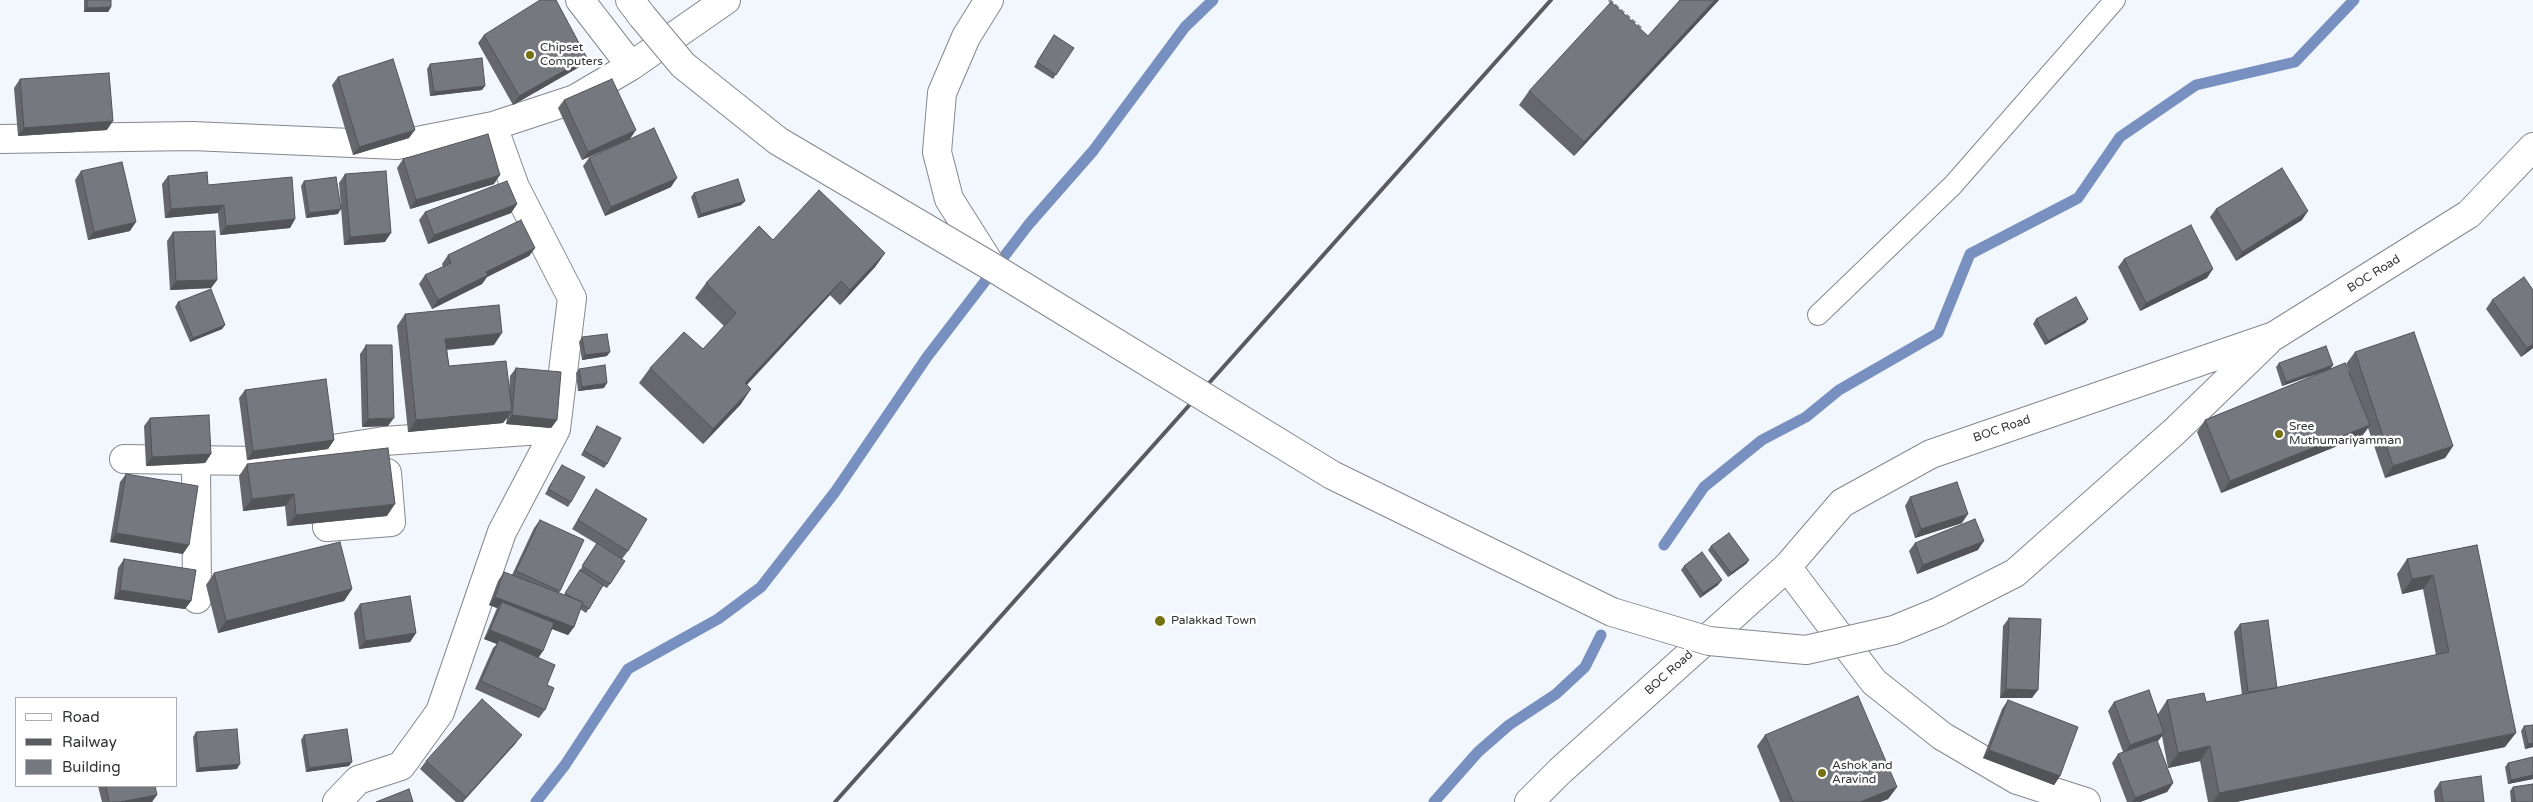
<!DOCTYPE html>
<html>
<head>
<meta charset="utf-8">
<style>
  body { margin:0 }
  #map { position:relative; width:2533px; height:802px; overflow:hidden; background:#f2f6fd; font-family:"Varela Round",sans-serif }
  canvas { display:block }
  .legend { position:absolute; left:15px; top:697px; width:162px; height:90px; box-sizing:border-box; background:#fff; border:1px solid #adadaf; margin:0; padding:6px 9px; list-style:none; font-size:15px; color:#323336 }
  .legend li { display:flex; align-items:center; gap:10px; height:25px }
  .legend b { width:25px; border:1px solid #adadaf }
</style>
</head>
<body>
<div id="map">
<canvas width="2533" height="802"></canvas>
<ul class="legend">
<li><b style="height:6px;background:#fff"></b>Road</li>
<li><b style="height:6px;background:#595b5e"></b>Railway</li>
<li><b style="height:14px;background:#75787e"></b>Building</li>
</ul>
</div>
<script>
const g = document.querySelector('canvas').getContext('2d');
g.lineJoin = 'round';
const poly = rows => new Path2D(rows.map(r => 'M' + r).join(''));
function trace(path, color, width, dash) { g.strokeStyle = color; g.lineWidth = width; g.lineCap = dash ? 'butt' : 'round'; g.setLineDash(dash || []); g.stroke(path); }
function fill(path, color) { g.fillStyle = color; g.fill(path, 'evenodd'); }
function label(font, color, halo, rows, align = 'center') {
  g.font = font + ' "Varela Round",sans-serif'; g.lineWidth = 5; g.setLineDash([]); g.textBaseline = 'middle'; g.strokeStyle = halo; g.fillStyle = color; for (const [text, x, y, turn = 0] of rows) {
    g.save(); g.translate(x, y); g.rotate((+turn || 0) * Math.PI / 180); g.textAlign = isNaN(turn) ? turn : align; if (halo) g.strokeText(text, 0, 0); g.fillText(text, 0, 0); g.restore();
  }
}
trace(poly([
  [1664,545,1704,487,1762,440,1806,417,1839,390,1938,333,1970,254,2078,198,2120,137,2196,85,2295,62,2354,0],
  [536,802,565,765,628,669,718,619,761,587,835,492,927,357,1029,224,1093,151,1185,27,1213,0],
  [1434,802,1478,752,1509,725,1556,694,1585,667,1601,635]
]), '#7790bf', 11);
const lane = poly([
  [1818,315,1953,185,2115,0]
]);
const street = poly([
  [580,0,631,66],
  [0,139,192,136,397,145,493,126],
  [124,459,256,461,384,441,556,429],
  [196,460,197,599],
  [327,527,391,522,387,473],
  [1787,567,1874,682,1942,736,2017,780,2086,802],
  [337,802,358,780,401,766,440,712,502,532,556,429,572,298,515,187,493,126,575,99,631,66,726,0]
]);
const secondary = poly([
  [630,0,642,16],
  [989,0,966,37,942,93,937,152,949,199,992,267],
  [1938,612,2015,573,2175,431,2267,342],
  [1529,802,1560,771,1787,567,1842,503,1931,454,2274,336,2469,214,2533,147]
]);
trace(lane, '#84888d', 22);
trace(street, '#84888d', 30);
trace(secondary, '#84888d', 30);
trace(poly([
  [1609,0,1642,29]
]), '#8b8e93', 3, [5, 2.5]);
trace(lane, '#fff', 20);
trace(street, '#fff', 28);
trace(secondary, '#fff', 28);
trace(poly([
  [835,802,1551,0]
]), '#595b5e', 4);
const secondaryBridge = poly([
  [642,16,683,65,778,141,992,267,1332,475,1612,612,1709,641,1806,650,1894,630,1938,612]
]);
trace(secondaryBridge, '#84888d', 30, []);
trace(secondaryBridge, '#fff', 28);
fill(poly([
  [84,0,111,0,111,7,108,12,84,12],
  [1719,0,1574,156,1519,105,1529,91,1648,36],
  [484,35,587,58,581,66,513,105,478,43],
  [1054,35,1074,48,1053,79,1034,67],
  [430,64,482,90,430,96,427,69],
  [338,77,409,138,353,155,332,85],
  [20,79,107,130,18,136,14,88],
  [564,100,630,139,582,160,558,108],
  [589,158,671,187,605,216,583,166],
  [403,159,494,184,410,209,397,168],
  [81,171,130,231,88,240,75,180],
  [345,174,385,242,344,245,339,183],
  [168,176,208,185,295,219,290,228,220,235,218,213,165,218,162,184],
  [304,181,338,214,306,218,301,186],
  [694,193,745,201,741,205,698,218,691,197],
  [517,204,511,213,428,244,419,220,425,212],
  [2216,209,2302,220,2236,261,2210,217],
  [173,232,217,280,211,288,170,290,167,241],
  [535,248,529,256,487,277,482,284,432,309,419,284,425,275,443,267,442,264,448,255],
  [885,253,875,267,840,305,830,295,747,385,741,404,703,444,639,383,650,368,703,349,724,326,695,298,706,283],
  [2124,259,2207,278,2140,311,2118,267],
  [2492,300,2533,348,2521,357,2486,309],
  [178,302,225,325,222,329,190,342,175,307],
  [405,314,494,345,447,350,449,366,509,390,510,376,516,368,557,420,551,428,506,424,507,418,503,423,408,432,397,326],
  [2036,319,2088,319,2085,323,2045,345,2033,324],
  [582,337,607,356,582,360,579,342],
  [366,345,388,426,362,427,360,354],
  [2355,352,2453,446,2445,458,2385,478,2368,428,2362,436,2221,493,2197,432,2205,420,2326,371,2282,386,2276,367,2279,363,2333,365,2330,369,2349,371,2346,364],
  [579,369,604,388,578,391,576,373],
  [245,390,334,440,328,449,247,460,239,398],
  [150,418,211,454,205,463,146,466,144,426],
  [597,426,607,464,604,468,581,455],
  [247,464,387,516,287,526,285,506,243,511,239,476],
  [562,465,571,502,568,507,545,494],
  [126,474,183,554,110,542,120,482],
  [596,489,628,551,622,559,610,584,607,588,603,586,586,613,580,609,574,627,568,635,552,629,538,658,547,685,545,710,539,718,475,689,493,648,497,644,484,639,497,608,489,605,498,581,504,572,512,575,534,528,540,520,560,591,559,593,564,595,597,544,572,529],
  [1910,497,1962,523,1915,538,1905,506],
  [1915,543,1978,550,1917,574,1909,551],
  [2477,545,2505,747,2236,802,2208,802,2200,761,2168,768,2162,736,2157,742,2173,783,2167,792,2140,802,2127,802,2112,763,2118,754,2123,752,2108,711,2114,702,2158,714,2167,700,2206,702,2242,695,2234,632,2240,624,2277,688,2436,655,2423,589,2402,594,2397,574,2407,559],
  [1711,546,1749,560,1746,564,1728,577,1708,550],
  [124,559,191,601,185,609,114,599,118,568],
  [1684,566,1718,585,1700,598,1681,570],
  [214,573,352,589,344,601,218,633,206,585],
  [360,604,416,633,410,642,359,649,354,613],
  [2009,618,2032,698,2000,698,2003,626],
  [2008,700,2060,776,2054,785,1983,758,2002,709],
  [2524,726,2533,747,2525,749,2521,731],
  [196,732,237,769,196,772,193,737],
  [304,735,349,766,306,772,301,740],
  [1765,735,1897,787,1888,799,1880,802,1780,802,1757,746],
  [516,743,463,802,456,802,420,769,426,761],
  [2533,757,2533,779,2508,784,2505,767,2508,763],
  [2440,782,2484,802,2435,802,2434,791],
  [98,786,155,786,152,802,102,802],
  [2513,787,2533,802,2511,802,2510,791]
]), '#65676c');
fill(poly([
  [1715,0,1719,0,1574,156,1584,142],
  [111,7,108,12,84,12,87,8],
  [587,58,581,66,513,105,519,96],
  [485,86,482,90,430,96,434,92],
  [113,121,107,130,18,136,24,128],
  [415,130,409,138,353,155,359,147],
  [636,130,630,139,582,160,588,152],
  [500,175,494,184,410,209,416,200],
  [677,178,671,187,605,216,611,207],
  [745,201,741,205,698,218,701,214],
  [517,204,511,213,428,244,434,235],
  [224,205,218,213,165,218,171,209],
  [341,209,338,214,306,218,309,213],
  [2308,211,2302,220,2236,261,2242,252],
  [295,219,290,228,220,235,226,226],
  [136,222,130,231,88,240,94,232],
  [391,233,385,242,344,245,350,237],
  [535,248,529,256,487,277,482,284,432,309,438,300,486,272],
  [885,253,875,267,840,305,850,290],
  [2213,269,2207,278,2140,311,2146,303],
  [217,280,211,288,170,290,176,281],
  [841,281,830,295,734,398,745,383],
  [2088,319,2085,323,2045,345,2048,341],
  [225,325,222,329,190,342,193,338],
  [502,333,494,345,437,350,445,339],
  [2533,344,2533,348,2521,357,2527,348],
  [610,352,607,356,582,360,585,355],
  [2333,365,2330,369,2282,386,2286,382],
  [607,383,604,388,578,391,582,387],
  [751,389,741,404,703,444,713,429],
  [512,411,503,423,408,432,416,420],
  [512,415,557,420,551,428,506,424],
  [394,418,388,426,362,427,368,419],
  [2370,425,2362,436,2221,493,2230,481],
  [334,440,328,449,247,460,253,451],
  [2453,446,2445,458,2385,478,2393,466],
  [211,454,205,463,146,466,152,457],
  [294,494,285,506,243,511,252,499],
  [395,504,387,516,287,526,296,515],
  [1968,514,1962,523,1915,538,1921,529],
  [116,533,189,545,183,554,110,542],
  [1984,541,1978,550,1917,574,1923,565],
  [1749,560,1746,564,1728,577,1731,573],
  [2433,575,2423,589,2402,594,2412,579],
  [1722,580,1718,585,1700,598,1703,593],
  [352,589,344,601,218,633,226,621],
  [120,590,191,601,185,609,114,599],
  [495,597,574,627,568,635,499,609,502,602,497,608,489,605],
  [490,630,543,651,537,660,499,640,497,644,484,639],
  [416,633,410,642,359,649,365,641],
  [2006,689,2038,690,2032,698,2000,698],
  [2164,733,2158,741,2124,754,2130,745],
  [2516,733,2505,747,2236,802,2213,802,2219,793],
  [522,735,516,743,462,802,466,797],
  [2533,743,2533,747,2525,749,2528,744],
  [2210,746,2200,761,2168,768,2178,753],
  [1989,750,2060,776,2054,785,1983,758],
  [352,762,349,766,306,772,309,768],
  [240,764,237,769,196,772,199,768],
  [2533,775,2533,779,2508,784,2511,780],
  [2173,783,2167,792,2140,802,2132,802,2135,798],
  [1897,787,1888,799,1880,802,1860,802],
  [157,795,152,802,120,802]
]), '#525458');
const building = poly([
  [87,0,111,0,111,7,87,8,87,0],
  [540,0,556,0,587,58,519,96,484,35,540,0],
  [1680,0,1715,0,1584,142,1529,91,1611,2,1648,36,1680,0],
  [1054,35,1074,48,1056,75,1037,62,1054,35],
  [482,58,485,86,434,92,430,64,482,58],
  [393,59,415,130,359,147,338,77,393,59],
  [109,73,113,121,24,128,20,79,109,73],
  [612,79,636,130,588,152,564,100,612,79],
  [654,128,677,178,611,207,589,158,654,128],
  [488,134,500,175,416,200,403,159,488,134],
  [122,162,136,222,94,232,81,171,122,162],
  [2282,168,2308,211,2242,252,2216,209,2282,168],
  [386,171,391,233,350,237,345,174,386,171],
  [207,172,208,185,292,177,295,219,226,226,224,205,171,209,168,176,207,172],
  [336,177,341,209,309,213,304,181,336,177],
  [738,179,745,201,701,214,694,193,738,179],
  [507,181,517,204,434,235,425,212,507,181],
  [819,190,885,253,850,290,841,281,745,383,751,389,713,429,650,368,684,332,703,349,736,313,706,283,759,226,773,240,819,190],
  [521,220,535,248,486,272,488,275,438,300,425,275,451,263,448,255,521,220],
  [2191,225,2213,269,2146,303,2124,259,2191,225],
  [215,231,217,280,176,281,173,232,215,231],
  [2524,277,2533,290,2533,344,2527,348,2492,300,2524,277],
  [211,289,225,325,193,338,178,302,211,289],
  [2076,297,2088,319,2048,341,2036,319,2076,297],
  [499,305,502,333,445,339,449,366,506,361,512,411,416,420,405,314,499,305],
  [2414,332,2453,446,2393,466,2355,352,2414,332],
  [607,334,610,352,585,355,582,337,607,334],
  [366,345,392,345,394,418,368,419,366,345],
  [2326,346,2333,365,2286,382,2279,363,2326,346],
  [2345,363,2370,425,2230,481,2205,420,2345,363],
  [605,365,607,383,582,387,579,369,605,365],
  [516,368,561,372,557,420,512,415,516,368],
  [326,379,334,440,253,451,245,390,326,379],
  [209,415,211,454,152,457,150,418,209,415],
  [597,426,621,438,607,464,584,451,597,426],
  [388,448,395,504,296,515,294,494,252,499,247,464,388,448],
  [562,465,585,477,571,502,548,489,562,465],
  [126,474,198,486,189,545,116,533,126,474],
  [1957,482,1968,514,1921,529,1910,497,1957,482],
  [596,489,647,519,628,551,578,520,596,489],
  [1975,519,1984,541,1923,565,1915,543,1975,519],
  [540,520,584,540,560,591,516,571,540,520],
  [1729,533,1749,560,1731,573,1711,546,1729,533],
  [340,542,352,589,226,621,214,573,340,542],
  [597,543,625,561,610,584,582,566,597,543],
  [2477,545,2516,733,2219,793,2210,746,2178,753,2167,700,2204,693,2206,702,2449,652,2433,575,2412,579,2407,559,2477,545],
  [1702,552,1722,580,1703,593,1684,566,1702,552],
  [124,559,196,570,191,601,120,590,124,559],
  [580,570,603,585,589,609,582,604,583,602,573,598,565,593,580,570],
  [504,572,583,602,574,627,495,597,504,572],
  [410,596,416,633,365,641,360,604,410,596],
  [502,602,554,623,543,651,490,630,502,602],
  [2009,618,2041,619,2038,690,2006,689,2009,618],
  [2268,620,2277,688,2248,692,2240,624,2268,620],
  [499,640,555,665,547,685,554,688,545,710,481,681,499,640],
  [2149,690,2164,733,2130,745,2114,702,2149,690],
  [1858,696,1897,787,1860,802,1793,802,1765,735,1858,696],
  [482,699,522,735,466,797,426,761,482,699],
  [2008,700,2078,727,2060,776,1989,750,2008,700],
  [2533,725,2533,743,2528,744,2524,726,2533,725],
  [237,729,240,764,199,768,196,732,237,729],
  [347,729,352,762,309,768,304,735,347,729],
  [2157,740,2173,783,2135,798,2118,754,2157,740],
  [2533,757,2533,775,2511,780,2508,763,2533,757],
  [2481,776,2484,802,2443,802,2440,782,2481,776],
  [2533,784,2533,802,2515,802,2513,787,2533,784],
  [106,786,155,786,157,795,120,802,109,802,106,786],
  [409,789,413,802,376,802,409,789]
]);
fill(building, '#75787e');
trace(building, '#525458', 1);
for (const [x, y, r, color] of [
  [530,55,5,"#767113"],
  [2279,434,5,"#767113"],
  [1160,621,6,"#767113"],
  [1822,773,5,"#767113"]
]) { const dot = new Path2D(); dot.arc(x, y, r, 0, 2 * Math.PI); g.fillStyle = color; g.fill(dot); trace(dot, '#fff', 2); }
label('12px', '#323336', '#fff', [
  ["Chipset",540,48],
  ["Computers",540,62],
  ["Sree",2289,427],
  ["Muthumariyamman",2289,441],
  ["Palakkad Town",1171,621],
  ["Ashok and",1832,766],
  ["Aravind",1832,780]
], 'left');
label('12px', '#323336', '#fff', [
  ["BOC Road",2374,274,-32],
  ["BOC Road",2002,429,-19],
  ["BOC Road",1669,673,-42]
]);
</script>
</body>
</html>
